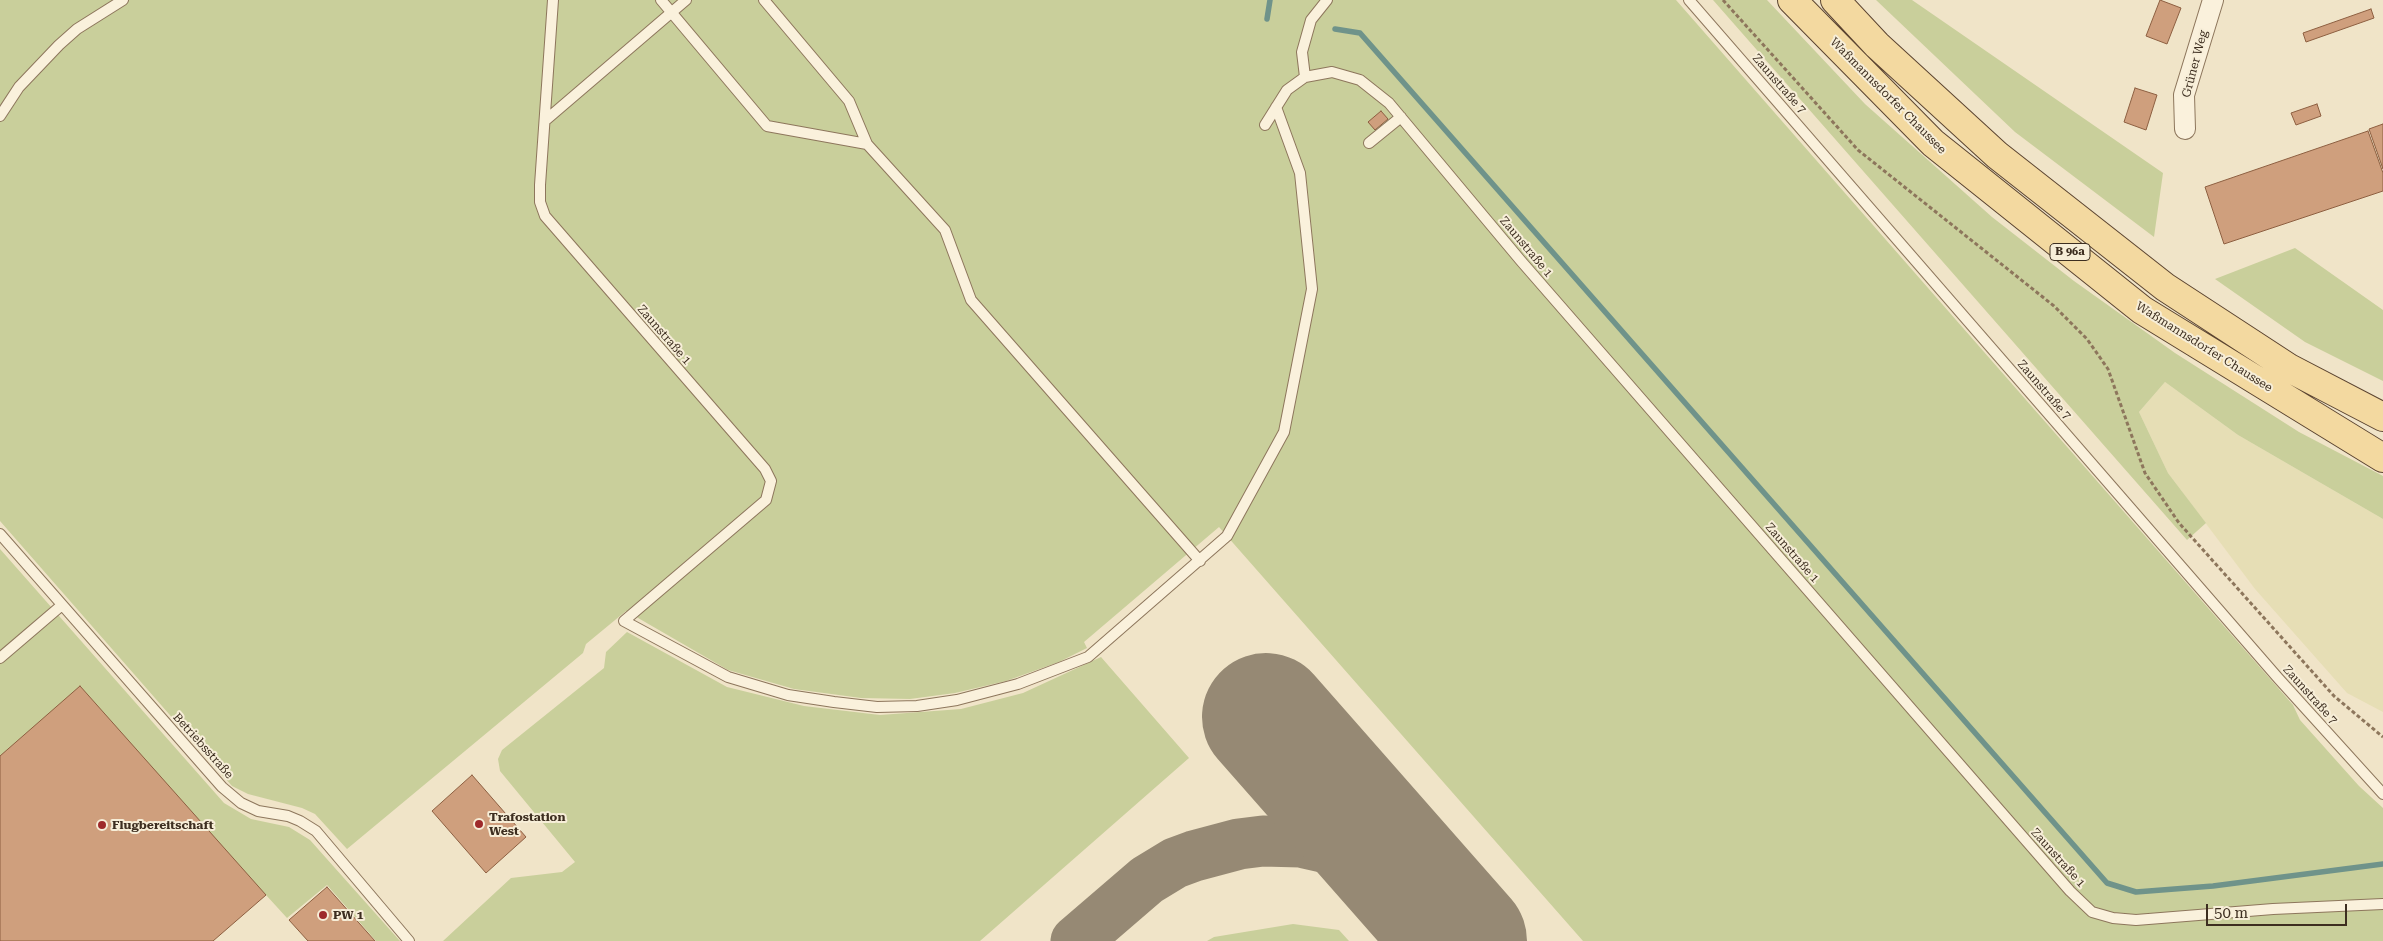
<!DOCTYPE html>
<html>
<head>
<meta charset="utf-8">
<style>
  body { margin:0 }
  #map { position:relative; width:2383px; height:941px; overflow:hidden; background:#f0e4c8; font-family:"Roboto Serif",serif }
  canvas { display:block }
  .scale { position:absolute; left:2206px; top:904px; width:141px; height:22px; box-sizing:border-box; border:2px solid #3d2e20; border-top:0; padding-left:6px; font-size:15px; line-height:18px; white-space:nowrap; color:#3d2e20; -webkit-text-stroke:4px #f7eed8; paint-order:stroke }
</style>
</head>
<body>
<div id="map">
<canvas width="2383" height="941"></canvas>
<div class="scale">50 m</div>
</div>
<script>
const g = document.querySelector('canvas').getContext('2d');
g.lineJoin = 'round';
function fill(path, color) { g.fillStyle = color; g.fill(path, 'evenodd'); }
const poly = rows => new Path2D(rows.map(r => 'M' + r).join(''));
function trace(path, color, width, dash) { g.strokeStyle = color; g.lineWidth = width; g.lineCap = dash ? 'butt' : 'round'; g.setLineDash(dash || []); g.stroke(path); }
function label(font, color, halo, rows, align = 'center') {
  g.font = font + ' "Roboto Serif",serif'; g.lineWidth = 4; g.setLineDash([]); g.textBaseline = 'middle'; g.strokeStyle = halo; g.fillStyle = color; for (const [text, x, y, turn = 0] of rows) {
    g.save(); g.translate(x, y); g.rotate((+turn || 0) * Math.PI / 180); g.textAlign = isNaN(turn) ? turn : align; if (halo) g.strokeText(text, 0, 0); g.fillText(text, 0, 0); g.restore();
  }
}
fill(poly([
  [2165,382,2238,435,2383,519,2383,712,2347,693,2255,589,2168,473,2139,412]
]), '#e6deb5');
fill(poly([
  [0,0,1676,0,2293,705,2300,720,2359,786,2383,808,2383,941,1583,941,1219,527,1084,642,1087,648,1059,662,1006,681,955,693,910,699,861,698,794,689,728,670,626,611,586,644,583,653,347,849,315,814,302,808,248,794,232,786,0,521],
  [1713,0,1767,0,1865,104,1992,217,2074,281,2175,353,2299,432,2383,476,2383,519,2238,435,2165,382,2139,412,2168,473,2206,523,2187,540],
  [1876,0,1912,0,2163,173,2154,237,2015,132],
  [2295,248,2383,310,2383,381,2305,342,2215,279],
  [0,549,224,803,251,819,289,827,310,840,400,941,376,941,327,885,287,918,266,895,0,941],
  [627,632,727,687,804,706,880,715,961,709,1023,693,1101,657,1189,758,980,941,443,941,511,878,562,872,575,862,500,771,498,759,502,750,604,668,606,652],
  [1293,924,1339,930,1349,941,1207,941,1214,937]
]), '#c9cf9b');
trace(poly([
  [1267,19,1270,0],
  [1335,29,1360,33,2107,883,2136,892,2213,886,2383,864]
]), '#6f938a', 5.5);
trace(poly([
  [1076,941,1147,880,1175,863,1194,856,1239,844,1263,841,1301,842,1350,853,1380,866,1406,881,1428,901]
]), '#968974', 51);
trace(poly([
  [1266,717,1463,941]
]), '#968974', 128);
const building = poly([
  [2160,0,2181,8,2167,44,2146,36,2160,0],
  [2371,9,2374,18,2306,42,2303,33,2371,9],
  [2135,88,2157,95,2146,130,2124,122,2135,88],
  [2317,104,2321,116,2296,125,2291,113,2317,104],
  [1381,111,1388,119,1375,130,1368,122,1381,111],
  [2383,124,2383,169,2369,129,2383,124],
  [2368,131,2383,173,2383,191,2224,244,2205,187,2368,131],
  [80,686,266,895,213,941,0,941,0,756,80,686],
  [472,775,526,837,486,873,432,811,472,775],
  [327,887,375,941,308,941,289,920,327,887]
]);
fill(building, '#cf9f7d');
trace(building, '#8d5f41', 1);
const lane = poly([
  [553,0,540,185,540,202,545,216,765,469,771,481,766,500,624,621,728,677,788,695,834,702,877,707,917,706,957,700,1018,684,1088,657,1227,536,1284,432,1312,289,1300,173,1276,107],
  [661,0,767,126,867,144,945,230,971,300,1200,561],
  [764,0,849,101,867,144],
  [1689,0,2278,678,2383,794],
  [1305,77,1302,52,1311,20,1327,0],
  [0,116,19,87,59,45,77,29,123,0],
  [547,119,686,0],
  [1265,125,1287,90,1305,77,1332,72,1360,80,1389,103,1521,261,2070,891,2092,912,2113,918,2136,920,2273,909,2383,904],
  [1369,143,1401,117],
  [0,534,222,787,241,803,258,811,288,816,300,821,316,831,409,941],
  [0,658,62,605]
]);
const street = poly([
  [2185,129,2184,95,2213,0]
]);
const primary = poly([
  [1792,0,1933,143,2142,310,2383,458],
  [1835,0,1877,45,1997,155,2165,287,2289,368,2383,417]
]);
trace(lane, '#8d765c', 12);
trace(street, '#8d765c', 22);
trace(primary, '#5b4430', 30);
trace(poly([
  [1723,0,1858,150,2054,306,2087,339,2108,369,2145,473,2179,523,2334,696,2383,737]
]), '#8d765c', 3, [4, 2.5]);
trace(lane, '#faf1dc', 10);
trace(street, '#faf1dc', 20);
trace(primary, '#f3d9a0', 28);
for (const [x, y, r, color] of [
  [479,824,5,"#9e2a2b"],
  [102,825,5,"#9e2a2b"],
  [323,915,5,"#9e2a2b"]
]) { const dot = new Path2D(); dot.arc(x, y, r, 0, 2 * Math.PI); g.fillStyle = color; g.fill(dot); trace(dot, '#f7eed8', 2); }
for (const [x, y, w] of [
  [2070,252,40]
]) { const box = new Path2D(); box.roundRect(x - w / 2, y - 8.5, w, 17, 4); g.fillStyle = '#f7eed8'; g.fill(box); trace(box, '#3d2e20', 1); }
label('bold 11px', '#3d2e20', null, [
  ["B 96a",2070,252]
]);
label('12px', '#3d2e20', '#f7eed8', [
  ["Grüner Weg",2195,64,-75],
  ["Zaunstraße 7",1779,84,49],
  ["Waßmannsdorfer Chaussee",1888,96,45],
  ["Zaunstraße 1",1526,247,50],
  ["Zaunstraße 1",664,335,49],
  ["Waßmannsdorfer Chaussee",2204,347,32],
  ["Zaunstraße 7",2044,390,49],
  ["Zaunstraße 1",1792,553,49],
  ["Zaunstraße 7",2310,695,48],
  ["Betriebsstraße",203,746,48],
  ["Zaunstraße 1",2058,858,48]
]);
label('bold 12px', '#3d2e20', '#f7eed8', [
  ["Trafostation",489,817],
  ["West",489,831],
  ["Flugbereitschaft",112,825],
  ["PW 1",333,915]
], 'left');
</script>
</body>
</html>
